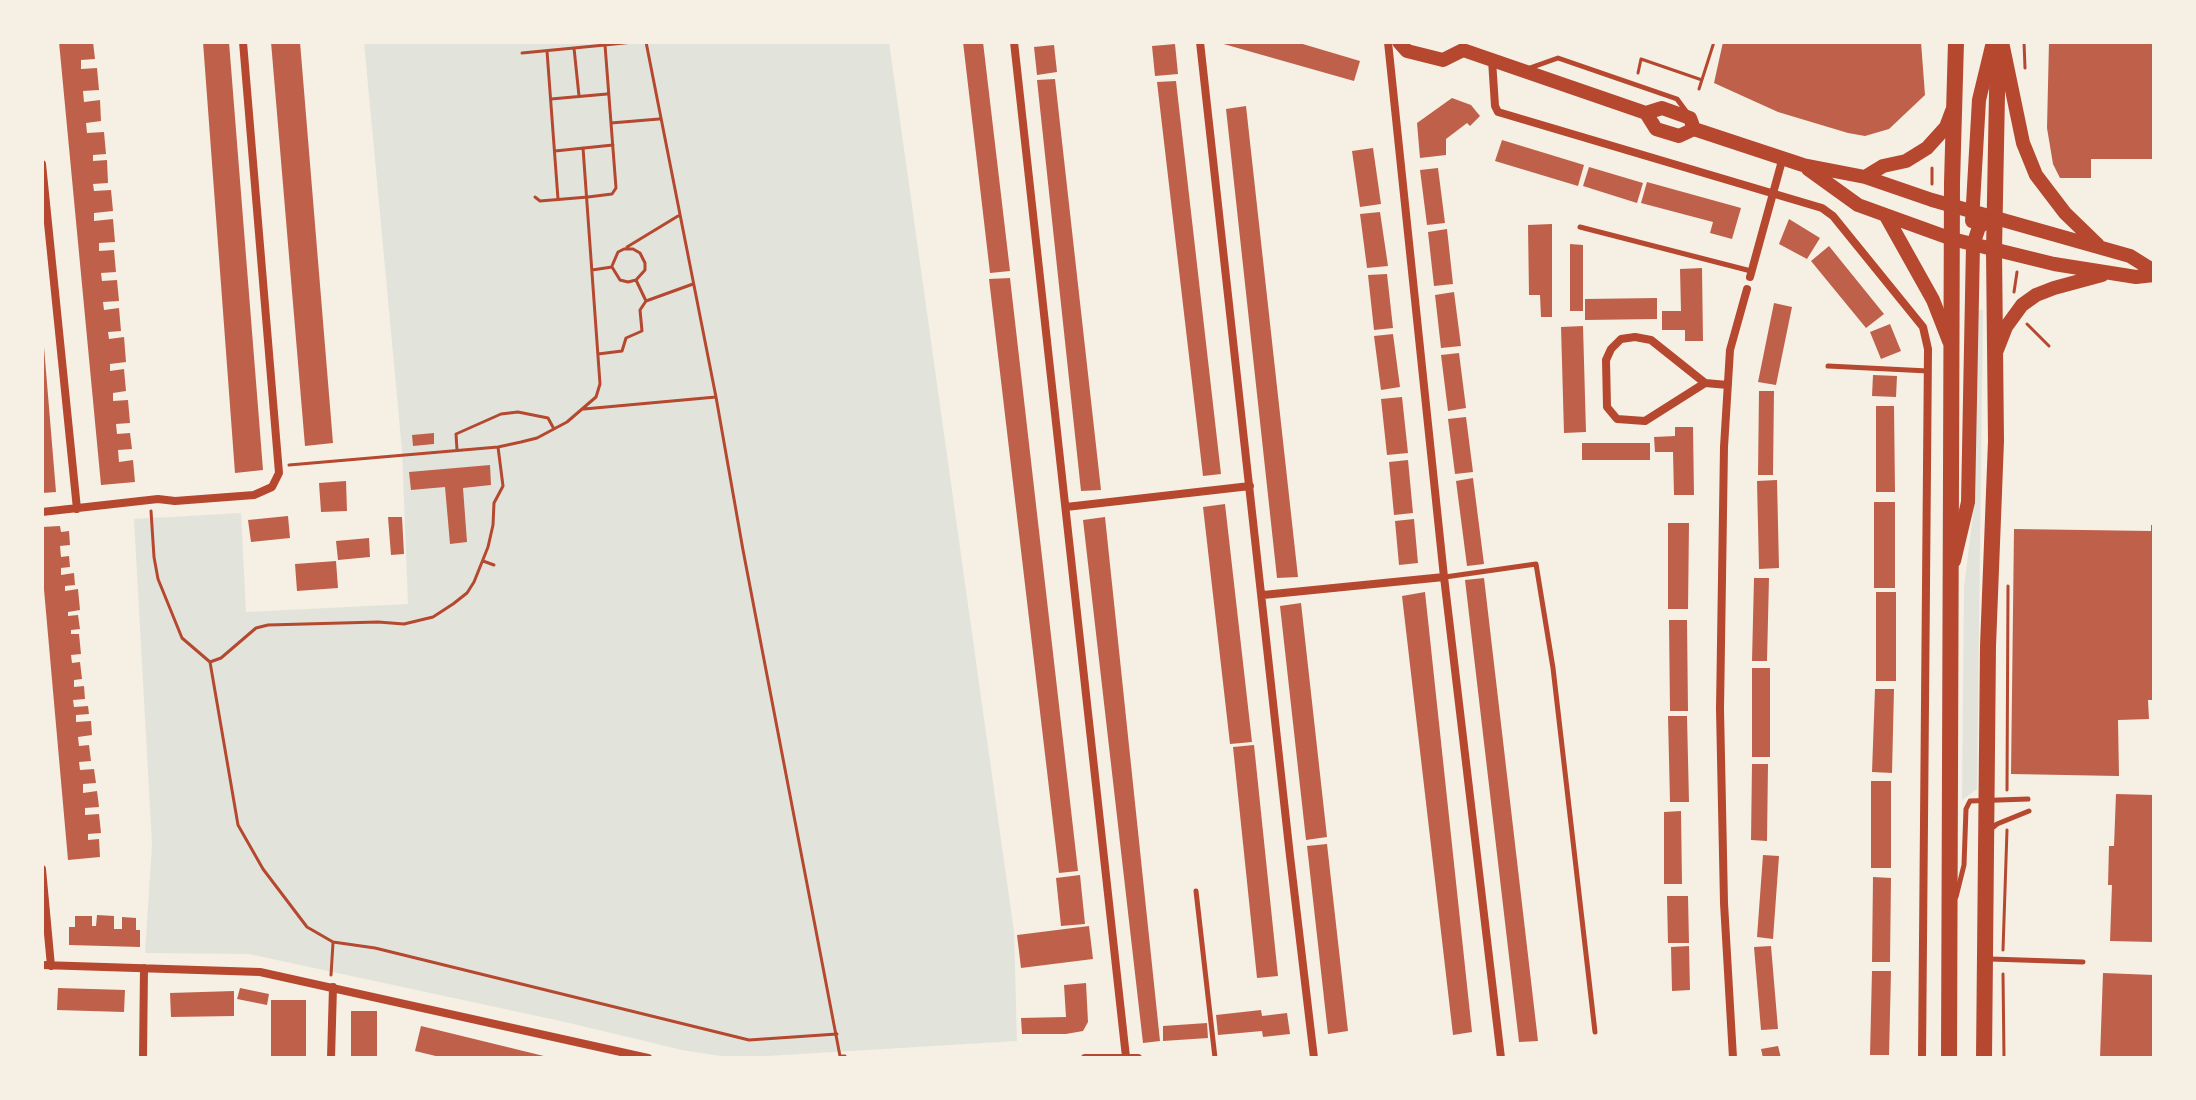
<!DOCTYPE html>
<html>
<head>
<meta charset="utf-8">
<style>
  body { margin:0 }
  #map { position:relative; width:2196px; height:1100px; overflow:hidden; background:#f6efe4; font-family:"Golos Text",sans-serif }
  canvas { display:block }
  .frame { position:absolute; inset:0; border:44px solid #f6efe4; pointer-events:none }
</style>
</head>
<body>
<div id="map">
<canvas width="2196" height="1100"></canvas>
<div class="frame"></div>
</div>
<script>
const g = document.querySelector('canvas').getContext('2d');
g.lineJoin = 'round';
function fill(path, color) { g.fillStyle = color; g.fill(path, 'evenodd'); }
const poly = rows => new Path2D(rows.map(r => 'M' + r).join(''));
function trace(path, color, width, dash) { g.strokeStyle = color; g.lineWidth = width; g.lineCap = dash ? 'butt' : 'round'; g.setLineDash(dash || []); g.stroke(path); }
fill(poly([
  [364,42,889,42,1014,932,1017,1041,734,1058,682,1050,565,1022,249,954,145,953,152,844,134,519,241,513,246,612,408,604,402,450],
  [1976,310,1983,310,1977,789,1962,800,1964,587,1974,507]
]), '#e2e4dc');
fill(poly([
  [59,42,93,42,95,59,81,60,81,69,97,68,99,90,83,91,84,102,100,100,101,121,86,123,87,133,104,132,106,154,93,155,93,161,107,160,108,183,93,184,94,191,111,190,113,211,94,213,94,221,113,219,115,242,99,243,99,251,114,250,116,272,101,273,102,281,117,280,119,301,103,302,104,310,119,308,121,331,108,332,109,339,124,337,126,362,110,364,110,371,124,369,126,391,113,393,113,401,128,400,130,423,116,424,117,434,130,433,132,449,118,450,119,462,133,460,135,482,101,485],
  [203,42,229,42,263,470,235,473],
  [271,42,300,42,333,443,305,446],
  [963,42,983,42,1010,271,990,273],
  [1296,42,1360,61,1354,81,1220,43],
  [1723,42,1921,42,1925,95,1889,129,1865,136,1848,133,1778,112,1714,83],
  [2049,42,2154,42,2154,159,2091,159,2091,178,2060,178,2053,164,2047,128],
  [1175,44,1178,74,1155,76,1152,46],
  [1054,45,1057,72,1037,75,1034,47],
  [1055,79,1101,490,1081,491,1037,80],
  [1176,81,1221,474,1203,476,1157,82],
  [1452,98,1471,105,1480,116,1470,126,1467,123,1446,139,1446,155,1420,158,1417,123],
  [1246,106,1298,577,1277,578,1226,109],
  [1502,140,1584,165,1578,186,1495,161],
  [1373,148,1381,204,1360,207,1352,151],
  [1589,167,1643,183,1637,203,1583,186],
  [1438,168,1445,223,1427,225,1420,170],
  [1647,182,1741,208,1732,239,1710,233,1713,222,1641,203],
  [1380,212,1388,266,1367,268,1360,214],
  [1789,219,1820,238,1807,259,1779,244],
  [1552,224,1552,317,1541,317,1540,295,1529,295,1528,225],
  [1447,229,1453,284,1434,286,1428,232],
  [1570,244,1583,245,1583,311,1570,311],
  [1829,246,1884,314,1866,328,1811,261],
  [1702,268,1703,341,1685,341,1685,330,1662,330,1662,311,1681,311,1680,269],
  [1387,274,1393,328,1374,330,1368,275],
  [1010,278,1078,871,1059,873,989,279],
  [1454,292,1461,346,1441,348,1435,295],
  [1657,298,1657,319,1585,320,1585,299],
  [1774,303,1792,307,1776,385,1758,382],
  [1890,324,1901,351,1881,359,1870,332],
  [1583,326,1586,432,1564,433,1561,327],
  [1393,334,1400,387,1381,390,1374,336],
  [42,347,44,347,56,492,42,493],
  [1459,353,1466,408,1448,411,1441,355],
  [1873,375,1897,376,1896,397,1872,396],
  [1759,391,1774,391,1773,475,1758,475],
  [1402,397,1408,453,1387,455,1381,399],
  [1876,406,1894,406,1895,492,1876,492],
  [1466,417,1473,472,1455,474,1448,419],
  [1675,427,1693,427,1694,495,1674,495,1673,452,1655,452,1654,437,1675,436],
  [434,433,434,444,413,446,412,435],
  [1582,443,1650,443,1650,460,1582,460],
  [1408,460,1413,513,1394,515,1389,462],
  [490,465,491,485,463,488,467,542,450,544,445,487,411,490,409,472],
  [1473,478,1484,564,1467,566,1456,481],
  [1777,480,1779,568,1759,569,1757,481],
  [346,481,347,511,321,512,319,483],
  [1874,502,1895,502,1895,588,1874,588],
  [1225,504,1252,742,1230,744,1203,507],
  [288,516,290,538,251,542,248,520],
  [388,517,402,517,404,554,391,555],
  [1105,517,1160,1041,1143,1043,1083,520],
  [1414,519,1418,563,1399,565,1395,521],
  [1668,523,1689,523,1688,609,1668,609],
  [2151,525,2154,525,2154,700,2148,700,2149,719,2118,720,2119,776,2011,774,2014,529,2151,531],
  [60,526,61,532,69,531,70,545,60,546,61,557,69,556,70,567,61,568,61,575,74,573,75,585,65,586,65,591,78,589,80,610,68,612,68,616,78,615,80,629,71,630,71,634,79,634,81,654,71,655,72,663,80,662,82,679,74,680,74,687,84,686,85,699,73,700,74,707,88,706,89,714,76,715,76,722,91,721,92,735,78,737,79,746,89,745,91,761,79,762,80,770,94,769,96,783,83,784,83,793,97,791,99,807,85,808,85,815,99,814,101,833,88,834,88,840,99,839,100,857,68,860,42,567,42,527],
  [369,538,370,557,338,560,336,541],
  [336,561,338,588,297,591,295,564],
  [1484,578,1538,1041,1519,1042,1465,580],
  [1754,578,1769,578,1767,661,1752,661],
  [1425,592,1472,1032,1453,1035,1402,596],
  [1876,592,1896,592,1896,681,1876,681],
  [1301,603,1327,837,1306,840,1280,606],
  [1669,620,1687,620,1688,711,1670,711],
  [1752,668,1770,668,1770,757,1752,757],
  [1875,689,1894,689,1892,773,1872,772],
  [1668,716,1687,716,1689,802,1670,802],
  [1254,745,1278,976,1257,978,1233,747],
  [1752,764,1768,764,1767,841,1751,840],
  [1871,781,1891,781,1891,868,1871,868],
  [2116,794,2154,795,2154,942,2110,941,2112,885,2108,885,2109,846,2114,846],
  [1681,811,1682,884,1664,884,1664,812],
  [1327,844,1348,1031,1328,1034,1307,846],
  [1763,855,1779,856,1773,939,1757,937],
  [1080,875,1085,924,1061,926,1056,878],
  [1873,877,1891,878,1890,962,1872,962],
  [1667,896,1688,896,1689,943,1668,943],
  [97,915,114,916,114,929,122,929,122,917,136,918,136,930,140,930,140,947,69,945,69,927,75,927,75,916,92,916,92,926,96,926],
  [1089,926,1093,959,1021,968,1017,935],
  [1689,946,1690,990,1672,991,1671,947],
  [1771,946,1778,1029,1761,1030,1754,947],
  [1872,971,1891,971,1889,1055,1870,1055],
  [2103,973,2154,975,2154,1058,2100,1058],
  [1086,983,1088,1022,1083,1031,1066,1034,1022,1034,1021,1018,1066,1017,1064,985],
  [58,988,125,990,124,1012,57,1010],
  [240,988,269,994,267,1005,237,999],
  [234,991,234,1016,171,1017,170,993],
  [271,1000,306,1000,306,1058,271,1058],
  [1261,1010,1262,1016,1287,1013,1290,1034,1263,1037,1262,1031,1218,1035,1216,1015],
  [351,1011,377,1011,377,1058,351,1058],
  [1207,1023,1208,1038,1163,1041,1163,1026],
  [421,1026,548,1057,548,1058,444,1058,415,1051],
  [1778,1046,1781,1058,1763,1058,1761,1049]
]), '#bf614a');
trace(poly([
  [646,42,716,397,743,550,840,1056,845,1056,845,1058],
  [2024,42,2025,68],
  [605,45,633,42],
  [574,48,579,96],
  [547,51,558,199],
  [522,53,605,45,616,188,612,194,588,197,540,201,535,197],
  [1638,73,1641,59,1702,80],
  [1699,89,1714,42],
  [551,99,607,94],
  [611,123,659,119],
  [555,151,613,145],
  [1932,184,1932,168],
  [627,247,678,216],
  [612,266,618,252,624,249,633,249,640,253,645,263,645,270,636,280],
  [592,270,612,267,620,280,628,282,636,280,646,301],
  [2014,292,2017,272],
  [2027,324,2049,346],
  [598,354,622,351,626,338,642,331,640,310,646,301,693,284],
  [584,409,716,397],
  [457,450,456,434,501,414,518,412,548,418,554,429],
  [289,465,498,447,521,442,537,438,567,422,596,397,600,384,583,148],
  [151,511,154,557,158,579,182,638,210,662,238,825,263,869,307,927,333,942,375,948,749,1040,837,1034],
  [483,561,494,565],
  [210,662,221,658,256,628,268,625,378,622,404,624,433,617,453,604,467,593,474,582,488,547,493,525,494,503,503,486,498,447],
  [2007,790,2008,586],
  [2003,950,2007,830],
  [2003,974,2004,1058],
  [331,975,333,943]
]), '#b5482f', 3);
trace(poly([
  [1527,69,1558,58,1677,99,1688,114],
  [1580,227,1751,271],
  [1828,366,1928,371],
  [1445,577,1536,564,1553,668,1595,1032],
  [1991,829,1997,824,2029,811],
  [1196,891,1215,1058],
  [1956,897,1964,865,1966,809,1970,801,2028,799],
  [1990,959,2083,962]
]), '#b5482f', 5);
trace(poly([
  [1014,42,1126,1057],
  [1200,42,1290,856,1314,1058],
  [1388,42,1444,577,1501,1058],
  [1492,60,1495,106,1498,112,1822,208,1833,216,1923,327,1928,349,1922,1058],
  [42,164,77,509],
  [1750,277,1783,157],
  [1705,383,1645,421,1617,419,1607,407,1606,360,1611,349,1621,339,1635,337,1651,340,1705,383,1728,385],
  [1066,507,1250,486],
  [42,512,158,499,175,501,254,495,272,487,279,473,243,42],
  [1263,595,1444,577],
  [42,869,51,966],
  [42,965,260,972,648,1058],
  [143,1058,144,968],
  [331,1058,333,987],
  [1085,1058,1138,1058],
  [1733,1058,1724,903,1720,709,1724,447,1730,350,1747,289]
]), '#b5482f', 8);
trace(poly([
  [1399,42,1407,51,1443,60,1463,50,1646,113,1662,108,1690,118,1694,129],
  [2002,42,2023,143,2036,175,2065,213,2098,245],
  [1646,113,1656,129,1679,136,1694,129,1803,165,1865,177,1932,200,2130,256,2154,271],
  [1808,169,1858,205,1952,239,2054,264,2136,277,2154,275],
  [1865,177,1883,166,1906,161,1927,148,1946,127,1952,111],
  [1886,216,1933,300,1949,341],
  [1972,221,1979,100,1993,42],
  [1997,350,2006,327,2022,305,2036,295,2054,288,2102,275],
  [1954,561,1968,502,1973,245,1979,227,1994,217]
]), '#b5482f', 14);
trace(poly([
  [1949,1058,1952,183,1956,42],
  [1984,1058,1988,646,1996,441,1994,250,1998,42]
]), '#b5482f', 16);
</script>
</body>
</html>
